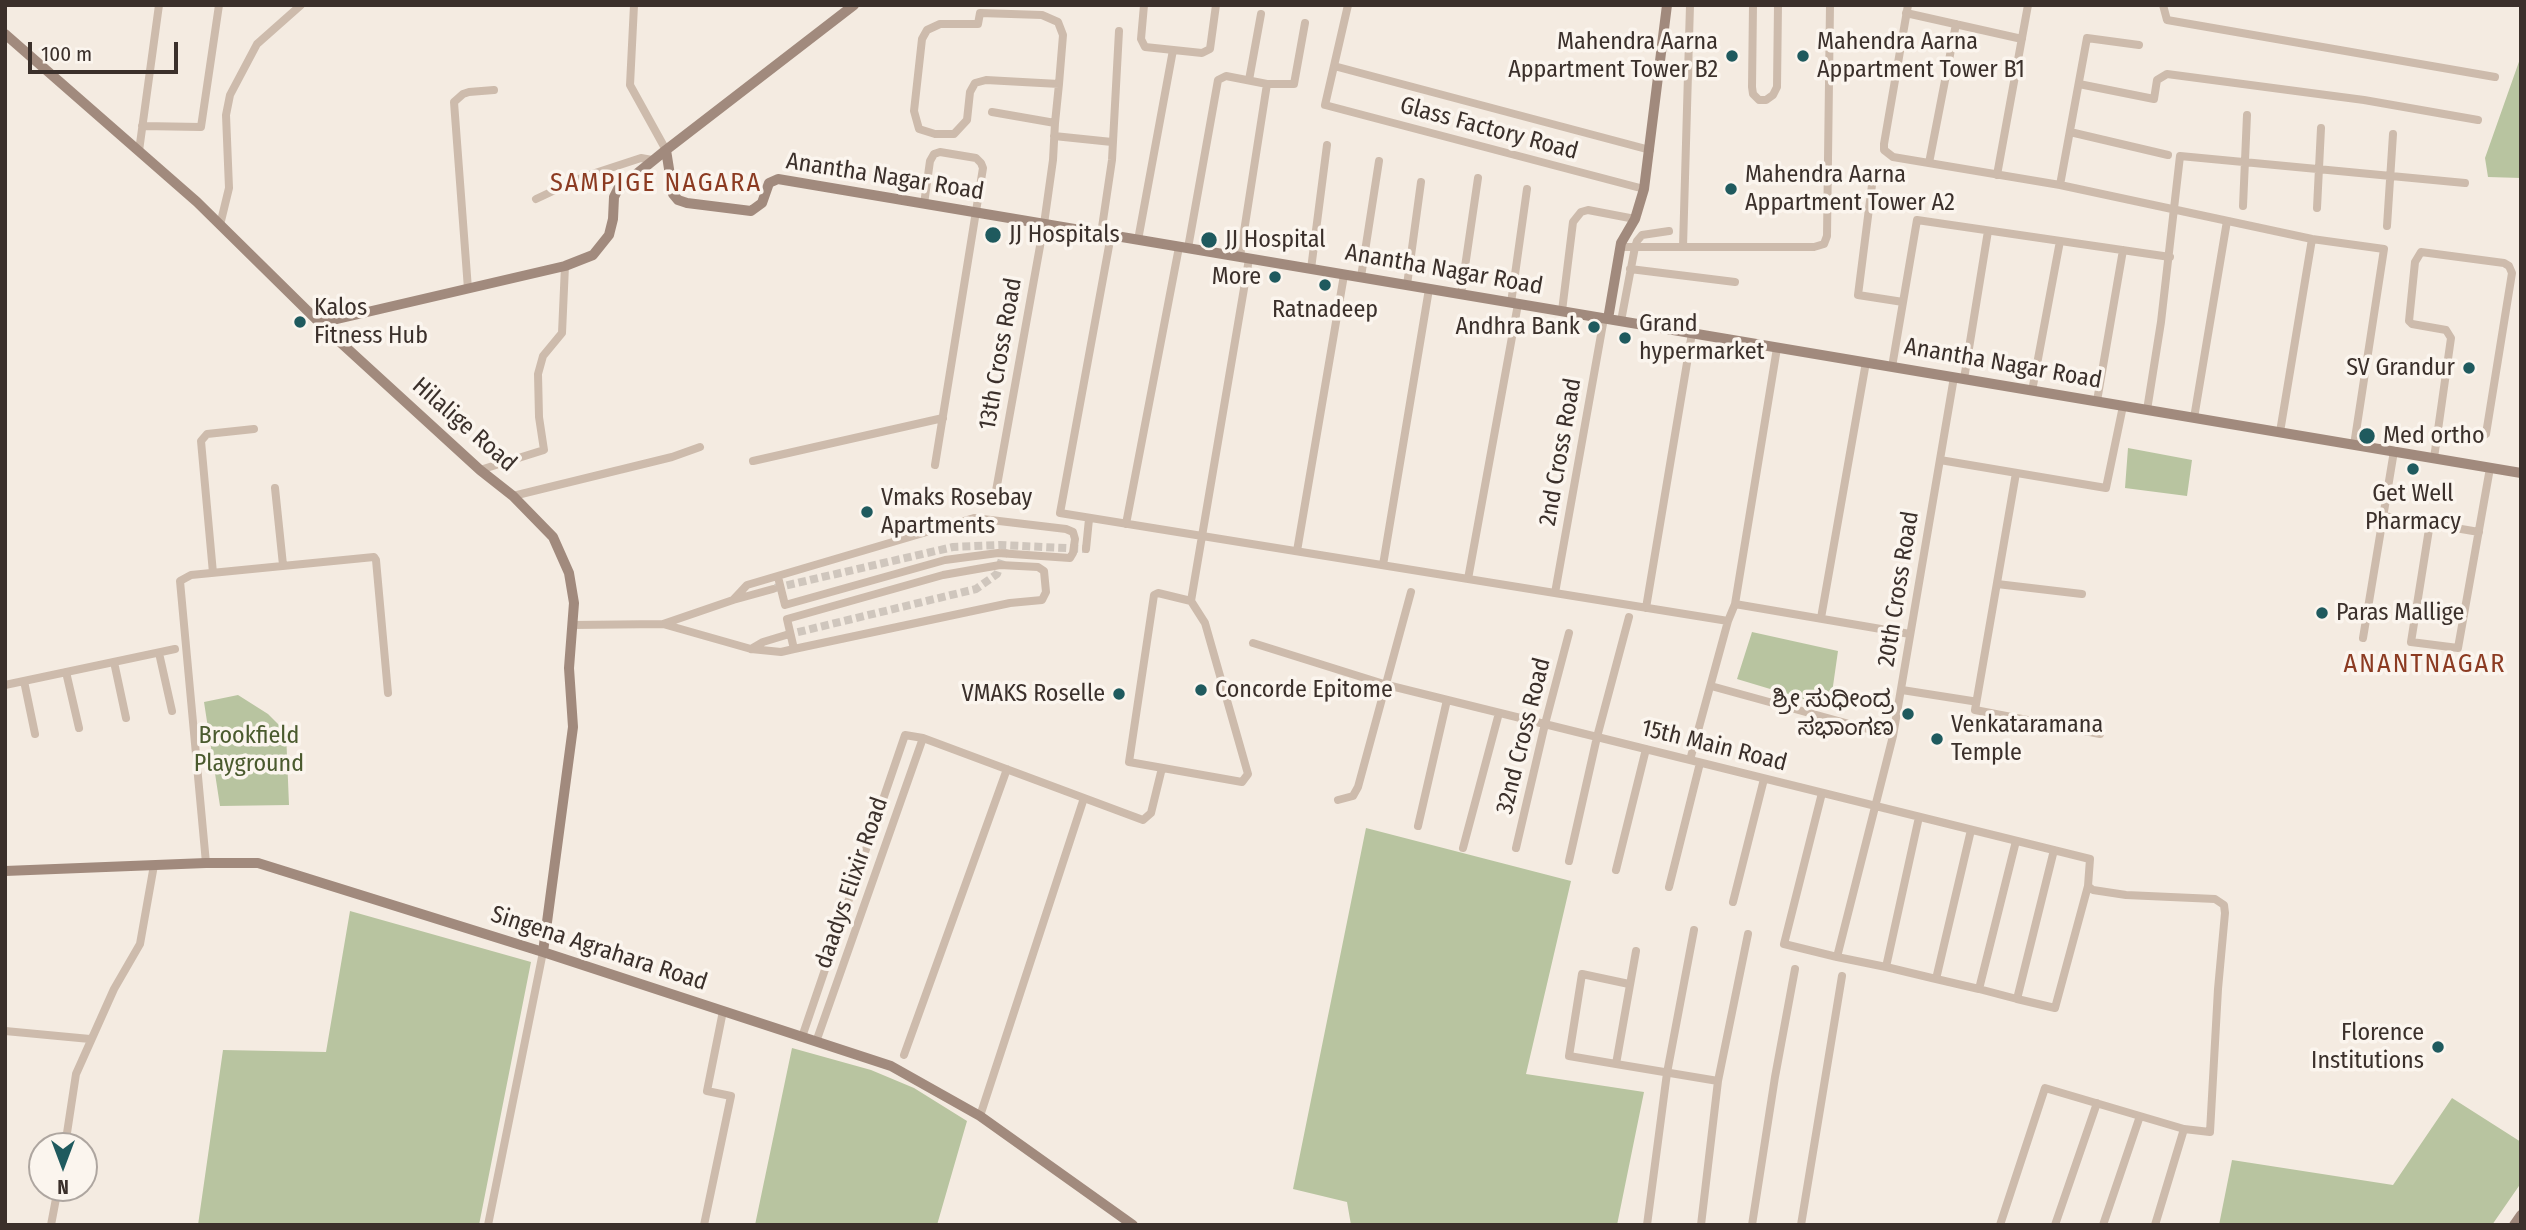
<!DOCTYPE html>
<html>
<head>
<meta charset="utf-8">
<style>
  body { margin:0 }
  #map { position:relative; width:2526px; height:1230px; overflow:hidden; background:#f4ebe1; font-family:"Fira Sans Condensed",sans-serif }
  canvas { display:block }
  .frame { position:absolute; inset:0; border:7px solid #3b302b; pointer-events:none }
  .north { position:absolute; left:28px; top:1132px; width:70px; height:70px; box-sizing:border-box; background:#fbf5ee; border:2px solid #aea6a0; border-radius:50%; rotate:180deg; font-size:19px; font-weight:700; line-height:28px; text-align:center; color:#3b302b }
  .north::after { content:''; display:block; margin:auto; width:24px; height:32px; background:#1f5a5e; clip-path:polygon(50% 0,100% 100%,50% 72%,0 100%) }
  .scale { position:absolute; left:28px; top:42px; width:150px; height:32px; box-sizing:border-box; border:4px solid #3b302b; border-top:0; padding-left:9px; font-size:21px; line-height:24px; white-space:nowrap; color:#3b302b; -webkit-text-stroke:5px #fbf5ee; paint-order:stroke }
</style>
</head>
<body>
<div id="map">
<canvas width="2526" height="1230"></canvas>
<div class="frame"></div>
<div class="north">N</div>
<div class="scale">100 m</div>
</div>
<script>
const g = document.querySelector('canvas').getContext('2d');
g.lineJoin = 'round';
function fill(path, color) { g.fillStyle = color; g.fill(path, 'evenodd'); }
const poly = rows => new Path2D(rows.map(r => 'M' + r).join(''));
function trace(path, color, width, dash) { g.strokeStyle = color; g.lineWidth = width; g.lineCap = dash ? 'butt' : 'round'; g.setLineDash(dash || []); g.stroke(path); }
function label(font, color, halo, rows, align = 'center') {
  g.font = font + ' "Fira Sans Condensed","Noto Sans Kannada",sans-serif'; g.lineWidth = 7; g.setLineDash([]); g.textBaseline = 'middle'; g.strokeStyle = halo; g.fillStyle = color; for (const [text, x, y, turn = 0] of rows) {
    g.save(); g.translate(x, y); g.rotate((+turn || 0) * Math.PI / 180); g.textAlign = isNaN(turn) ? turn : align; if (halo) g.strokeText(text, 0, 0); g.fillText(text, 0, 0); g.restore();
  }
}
fill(poly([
  [2521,56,2521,178,2488,177,2485,158],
  [2128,448,2192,460,2187,496,2125,488],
  [1752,632,1838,651,1830,707,1737,679],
  [238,695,268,714,286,732,289,805,220,806,204,702],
  [1366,828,1571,881,1526,1074,1644,1092,1617,1225,1351,1225,1347,1202,1293,1189],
  [350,911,531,962,479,1225,198,1225,223,1050,326,1052],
  [792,1048,871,1070,914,1088,967,1121,937,1225,755,1225],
  [2452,1098,2521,1142,2521,1183,2492,1225,2219,1225,2232,1160,2393,1185]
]), '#b8c4a0');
trace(poly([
  [775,588,953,547,1000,545,1086,549],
  [786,635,976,589,997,574,1006,547]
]), '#cfc6bd', 8, [8, 4]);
trace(poly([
  [634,5,630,85,666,150],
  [1144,5,1141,39,1145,47,1202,53,1210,49,1216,5],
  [1348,5,1325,105,1644,189],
  [1753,5,1752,87,1753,94,1759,100,1766,100,1773,95,1777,87,1778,5],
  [1908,5,1884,144,1884,150,1893,157,2060,185,2312,239,2384,249,2354,445],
  [2163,5,2167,20,2495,77],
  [1906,13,2022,39],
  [1334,66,1650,150],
  [1249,80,1261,14],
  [2079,84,2154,99,2157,80,2167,74,2364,100,2478,120],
  [992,112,1055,123],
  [142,126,201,127,219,5],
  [2070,132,2168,155],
  [1054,136,1112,142],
  [139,151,159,5],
  [1929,163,1956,24],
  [1997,175,2028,5],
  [1872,185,1858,295,1903,302],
  [2060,185,2087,38,2139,45],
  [536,199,583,177,641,158,652,160],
  [924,204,930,161,934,154,940,152,976,158,981,163,983,168,935,465],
  [2243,206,2247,115],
  [2317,208,2321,128],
  [220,225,229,188,226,115,230,95,257,44,301,5],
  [2387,226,2393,134],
  [1101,234,1112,160,1119,31],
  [1111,235,1060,513,1728,621],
  [1138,240,1173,50],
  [1620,247,1635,247,1637,241,1642,235,1669,231],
  [1683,247,1690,5],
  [1188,248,1218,80,1226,76,1267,84],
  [1240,257,1267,84,1294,84,1305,23],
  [1311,269,1327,145],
  [1630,269,1735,282],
  [1361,277,1379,161],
  [1407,285,1421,182],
  [468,289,454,102,463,94,469,92,494,90],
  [1461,294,1478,178],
  [1511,303,1527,189],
  [1562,311,1573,222,1581,212,1588,210,1635,219],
  [1621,321,1635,247,1814,247,1824,244,1827,236,1830,5],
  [1892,367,1917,220,2170,257],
  [1964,379,1988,231],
  [2032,391,2060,241],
  [2097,401,2123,250],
  [2147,410,2161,322,2180,156,2465,183],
  [2194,418,2227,221],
  [2280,432,2312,239],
  [2434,458,2451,338,2446,330,2412,324,2409,321,2415,262,2421,252,2504,263,2509,266,2512,273,2486,434,2481,438,2475,438,2437,433],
  [1940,460,2106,488,2123,406],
  [753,461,943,418],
  [480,470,544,450,539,417,538,374,543,356,562,333,565,266],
  [2016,473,1975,710,2100,734],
  [275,488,283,565],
  [513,496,672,457,700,447],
  [994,502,1044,224,1053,160,1055,123,1059,84,1063,35,1058,22,1042,15,980,13,978,24,940,24,927,30,922,39,914,111,919,129,935,134,954,134,967,120,970,92,975,83,986,80,1059,84],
  [2384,516,2479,532],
  [2430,523,2411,642,2458,648,2490,468],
  [1126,524,1179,247],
  [1086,549,1089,519],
  [1297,551,1344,275],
  [1383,565,1429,289],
  [213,573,201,441,207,434,254,429],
  [1468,579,1518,304],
  [1997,584,2082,594],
  [1555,593,1604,318],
  [733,600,773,589],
  [1191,601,1158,593,1154,595,1129,762,1242,782,1248,774,1205,623,1191,601,1249,259],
  [1735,604,1910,634],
  [1646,608,1692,333],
  [1821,618,1866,362],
  [663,624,751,649,781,652,794,649,1010,603,1042,600,1046,592,1044,571,1038,567,1000,565,943,575,787,619,794,649],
  [573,625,663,624,733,600,747,585,974,518,1066,529,1073,532,1075,539,1073,553,1070,558,998,553,945,560,785,605,778,577],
  [2363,638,2394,451],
  [1253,643,1387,685,2090,859,2088,886,2093,890,2126,895,2215,899,2224,905,2225,913,2218,989,2210,1132,2184,1129],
  [751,649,763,642,786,635],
  [159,653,172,711],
  [114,662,126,718],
  [66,672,79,728],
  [24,681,35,734],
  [5,685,175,649],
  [1711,686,1893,736],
  [1902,690,1972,701],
  [1690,760,1728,621,1735,604,1777,348],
  [1822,793,1784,944,1837,957,1893,736,1954,377],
  [1338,800,1353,796,1358,787,1411,592],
  [1418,826,1447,700],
  [1463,848,1499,713],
  [1516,848,1545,724,1569,633],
  [1569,861,1597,737,1629,617],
  [206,863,180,581,191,575,374,557,376,560,388,693],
  [1616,870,1646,749],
  [1669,887,1700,763],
  [1733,902,1764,779],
  [1636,951,1616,1064,1718,1081],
  [1837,957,1886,967,1919,817],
  [1886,967,1936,979,1971,830],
  [1936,979,1979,989,2016,841],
  [1979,989,2017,999,2054,850],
  [2017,999,2055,1008,2088,886],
  [5,1031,90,1039],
  [802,1037,905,735,923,738,1143,820,1151,813,1162,768],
  [816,1042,923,738],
  [904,1055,1007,769],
  [1616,1064,1569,1056,1582,974,1629,984],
  [980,1116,1084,798],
  [65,1146,76,1074,114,989,140,944,154,865],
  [51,1225,58,1188],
  [488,1225,543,952],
  [704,1225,731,1096,707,1091,723,1011],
  [1647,1225,1667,1073,1694,930],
  [1701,1225,1718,1081,1748,934],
  [1752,1225,1775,1077,1795,969],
  [1801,1225,1842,976],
  [2000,1225,2045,1088,2184,1129,2155,1225],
  [2055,1225,2097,1103],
  [2103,1225,2140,1116]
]), '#cdbbac', 8);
trace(poly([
  [5,34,197,202,328,331,480,470,513,496,553,537,569,573,574,603,569,668,573,727,543,952],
  [666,150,854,5],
  [1608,319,1621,243,1635,219,1644,189,1667,5],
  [320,323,565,266,593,255,609,235,613,219,614,197,618,189,666,150,673,194,678,200,687,203,751,211,762,203,769,183,778,179,2521,473],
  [5,871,206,863,258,863,543,952,891,1066,980,1116,1133,1225],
  [2514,1225,2521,1215]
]), '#a18a7d', 10);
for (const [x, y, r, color] of [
  [1732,56,7,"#1f5a5e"],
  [1803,56,7,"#1f5a5e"],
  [1731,189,7,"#1f5a5e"],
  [993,235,9,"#1f5a5e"],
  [1209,240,9,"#1f5a5e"],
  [1275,277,7,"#1f5a5e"],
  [1325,285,7,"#1f5a5e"],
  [300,322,7,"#1f5a5e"],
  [1594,327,7,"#1f5a5e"],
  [1625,338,7,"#1f5a5e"],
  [2469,368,7,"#1f5a5e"],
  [2367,436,9,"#1f5a5e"],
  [2413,469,7,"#1f5a5e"],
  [867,512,7,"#1f5a5e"],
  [2322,613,7,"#1f5a5e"],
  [1201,690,7,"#1f5a5e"],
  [1119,694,7,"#1f5a5e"],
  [1908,714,7,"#1f5a5e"],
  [1937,739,7,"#1f5a5e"],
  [2438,1047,7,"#1f5a5e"]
]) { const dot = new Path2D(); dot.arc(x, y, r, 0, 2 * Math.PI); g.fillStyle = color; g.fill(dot); trace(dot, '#fbf5ee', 2.5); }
label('24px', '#3b302b', '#fbf5ee', [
  ["Mahendra Aarna",1718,42,"right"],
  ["Appartment Tower B2",1718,70,"right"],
  ["Mahendra Aarna",1817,42],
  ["Appartment Tower B1",1817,70],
  ["Mahendra Aarna",1745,175],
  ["Appartment Tower A2",1745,203],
  ["JJ Hospitals",1009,235],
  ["JJ Hospital",1225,240],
  ["More",1261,277,"right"],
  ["Kalos",314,308],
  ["Fitness Hub",314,336],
  ["Ratnadeep",1325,310,"center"],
  ["Grand",1639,324],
  ["hypermarket",1639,352],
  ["Andhra Bank",1580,327,"right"],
  ["SV Grandur",2455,368,"right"],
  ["Med ortho",2383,436],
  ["Get Well",2413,494,"center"],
  ["Pharmacy",2413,522,"center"],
  ["Vmaks Rosebay",881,498],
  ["Apartments",881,526],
  ["Paras Mallige",2336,613],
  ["Concorde Epitome",1215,690],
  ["VMAKS Roselle",1105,694,"right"],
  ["ಶ್ರೀ ಸುಧೀಂದ್ರ",1894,700,"right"],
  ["ಸಭಾಂಗಣ",1894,728,"right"],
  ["Venkataramana",1951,725],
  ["Temple",1951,753],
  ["Florence",2424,1033,"right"],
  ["Institutions",2424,1061,"right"]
], 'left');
label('24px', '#3b302b', '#fbf5ee', [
  ["Glass Factory Road",1489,129,15],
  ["Anantha Nagar Road",885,177,9],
  ["Anantha Nagar Road",1444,270,10],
  ["13th Cross Road",1001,354,-80],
  ["Anantha Nagar Road",2003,364,10],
  ["Hilalige Road",464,425,41],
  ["2nd Cross Road",1561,452,-80],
  ["20th Cross Road",1899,589,-81],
  ["32nd Cross Road",1524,736,-76],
  ["15th Main Road",1714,746,14],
  ["daadys Elixir Road",852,883,-71],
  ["Singena Agrahara Road",599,949,18]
]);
label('24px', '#4a5a2e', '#fbf5ee', [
  ["Brookfield",249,736],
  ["Playground",249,764]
]);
g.letterSpacing = '2px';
label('26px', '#8c3b22', '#fbf5ee', [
  ["SAMPIGE NAGARA",656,184],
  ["ANANTNAGAR",2425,665]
]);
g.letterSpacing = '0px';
</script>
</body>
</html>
